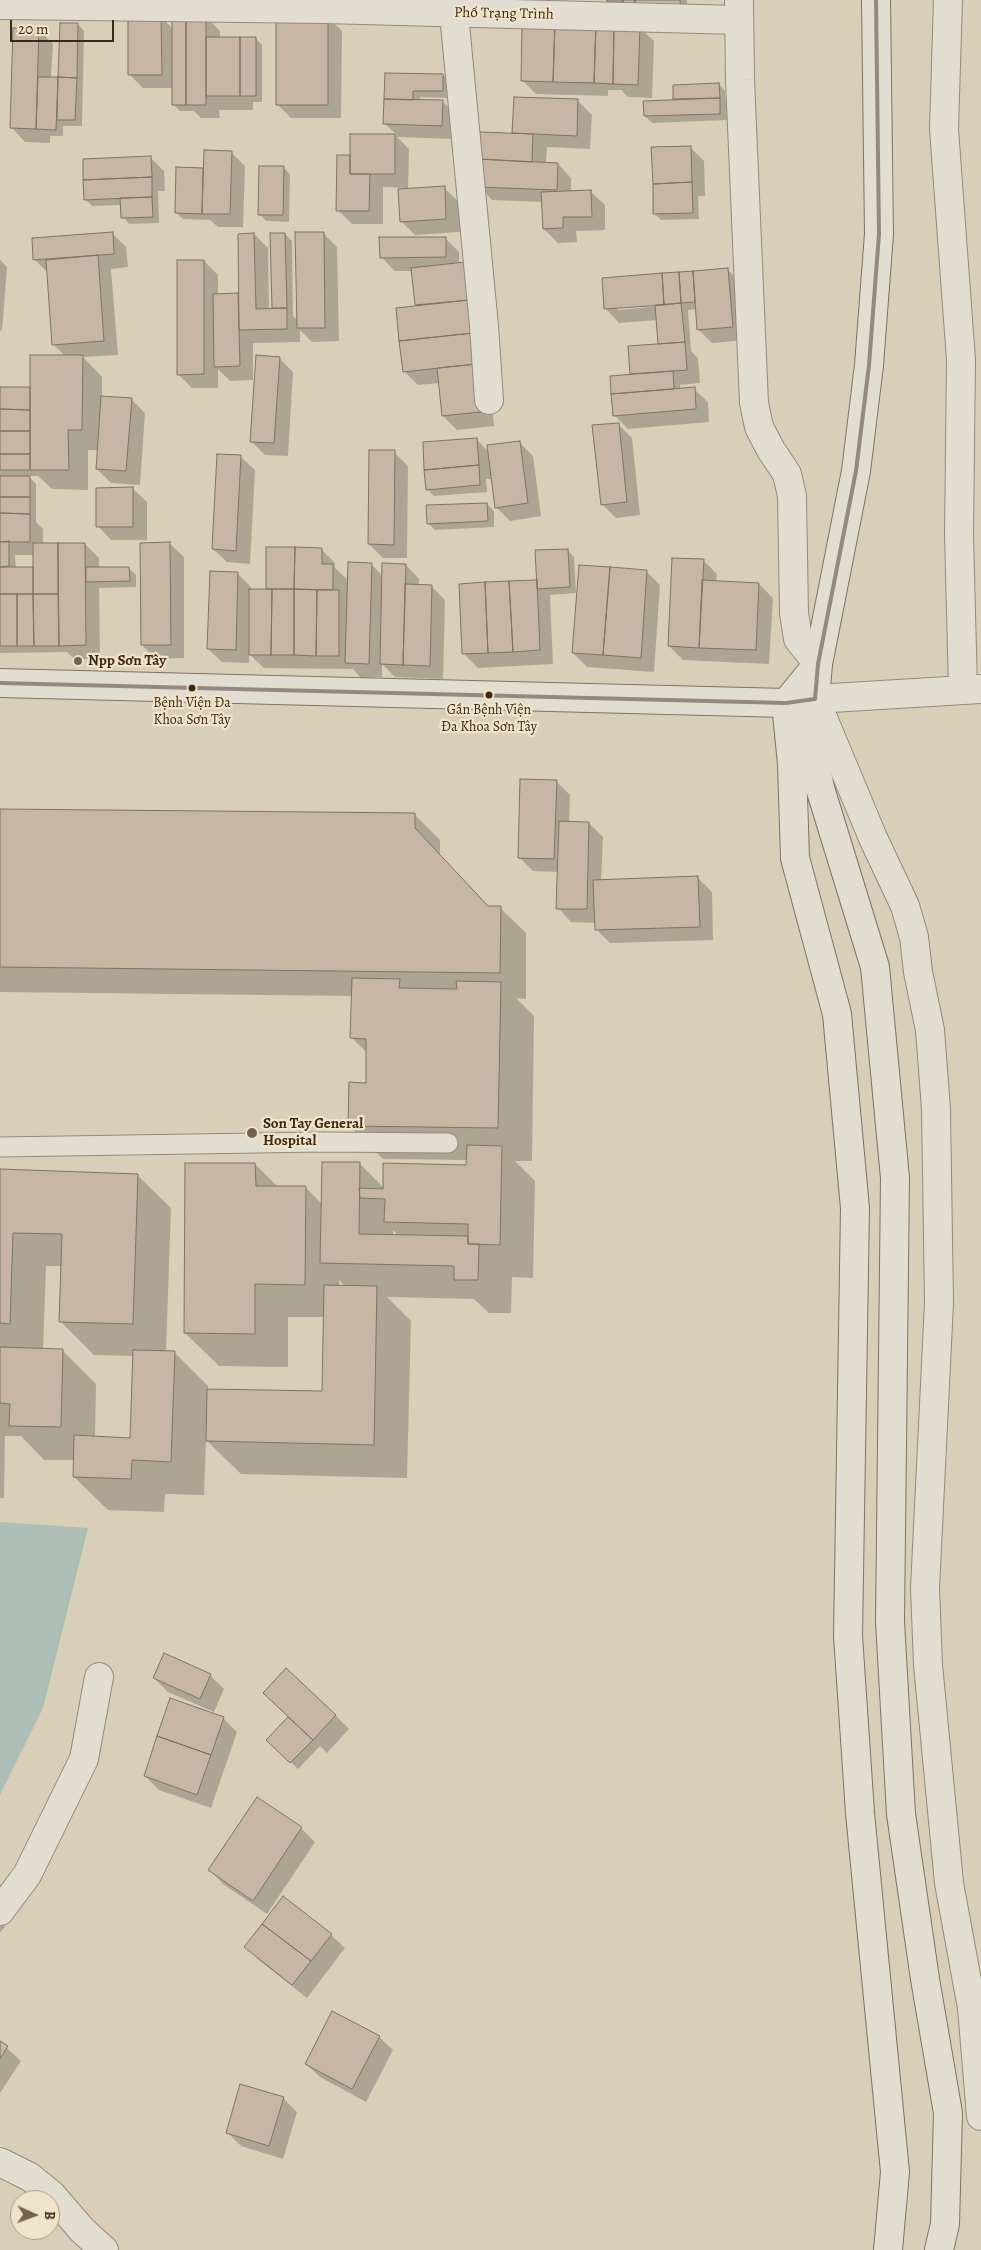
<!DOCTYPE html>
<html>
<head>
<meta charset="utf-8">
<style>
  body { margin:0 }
  #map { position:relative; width:981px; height:2250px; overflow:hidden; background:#d9cfb9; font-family:Alegreya,serif }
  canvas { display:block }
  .north { position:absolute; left:10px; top:2190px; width:50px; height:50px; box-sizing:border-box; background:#efe4c9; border:1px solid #a89981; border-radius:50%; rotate:92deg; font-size:14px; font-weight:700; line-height:20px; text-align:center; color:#3d2814 }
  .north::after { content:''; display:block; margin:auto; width:18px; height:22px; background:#74624e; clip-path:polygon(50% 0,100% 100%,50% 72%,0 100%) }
  .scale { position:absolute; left:10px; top:20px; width:104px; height:22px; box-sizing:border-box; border:2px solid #3d2814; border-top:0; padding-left:6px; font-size:15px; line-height:18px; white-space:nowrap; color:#3d2814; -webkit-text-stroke:4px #efe4c9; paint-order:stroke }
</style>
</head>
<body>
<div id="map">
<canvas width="981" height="2250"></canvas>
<div class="north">B</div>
<div class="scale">20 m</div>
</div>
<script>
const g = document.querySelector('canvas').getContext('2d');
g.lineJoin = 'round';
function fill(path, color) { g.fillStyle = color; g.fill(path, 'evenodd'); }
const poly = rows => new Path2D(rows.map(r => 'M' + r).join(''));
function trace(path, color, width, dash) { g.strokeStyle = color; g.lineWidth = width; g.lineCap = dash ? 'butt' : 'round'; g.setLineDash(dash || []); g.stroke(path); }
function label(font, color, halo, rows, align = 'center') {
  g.font = font + ' Alegreya,serif'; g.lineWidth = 4.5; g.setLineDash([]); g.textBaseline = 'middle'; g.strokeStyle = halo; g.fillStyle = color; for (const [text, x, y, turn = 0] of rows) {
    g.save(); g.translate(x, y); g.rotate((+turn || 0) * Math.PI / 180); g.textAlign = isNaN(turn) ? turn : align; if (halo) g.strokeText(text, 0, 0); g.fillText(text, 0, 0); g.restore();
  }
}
fill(poly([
  [0,1522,88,1528,43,1708,0,1795]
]), '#acbeb5');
fill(poly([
  [482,0,541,0,541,13],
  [608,0,687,0,687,19,615,9],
  [161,17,173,29,206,17,220,31,220,38,255,38,262,45,262,102,253,102,253,110,219,110,220,118,201,118,194,111,180,111,173,104,173,88,143,88,129,74],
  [328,17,342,31,341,118,291,118,277,104],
  [78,24,84,31,82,126,63,126,63,136,50,136,50,143,25,142,12,128,39,30,53,44,51,78,59,79],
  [640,28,654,41,652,98,628,97,621,90,608,90,608,96,536,94,522,80],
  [443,75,450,82,450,98,420,97,420,101,442,101,456,115,455,139,397,137,409,149,408,190,444,188,458,201,460,232,415,235,401,221,408,188,383,187,383,224,352,224,338,210,351,157,351,135,397,135,385,124,385,99],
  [719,84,725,91,727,120,652,123,645,116,675,101,674,86],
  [515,98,578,101,592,115,590,149,547,147,546,163,558,164,571,178,571,192,591,192,605,205,605,230,576,231,577,242,558,243,544,229,543,202,492,200,478,186,513,135],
  [690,147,704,161,705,196,698,196,699,219,661,220,655,214],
  [231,152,245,166,243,227,218,227,210,220,183,219,176,212,203,169,205,171],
  [150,157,164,171,165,191,158,191,159,223,129,224,123,217,122,205,92,206,85,199],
  [283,167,290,174,289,222,266,221,260,214],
  [112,233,126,247,128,267,111,269,118,355,83,357,102,377,102,397,131,399,145,413,140,485,111,483,97,469,99,450,88,450,88,490,52,489,38,476,28,476,36,484,36,522,43,529,43,545,85,544,99,558,99,568,129,568,136,575,136,587,99,588,100,659,74,659,67,652,0,653,0,389,31,389,65,356,54,345,48,273,35,260],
  [15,555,35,555,35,570,16,568],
  [323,233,337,247,339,341,312,342,300,330,300,342,253,343,253,380,230,381,218,369,218,388,192,388,178,374,204,261,218,275,218,295,240,295,254,234,268,248,269,310,275,309,273,308,285,234,292,241,293,316,298,321],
  [445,238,459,252,459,264,479,277,494,426,457,430,443,416,440,383,418,385,404,371,416,307,412,271,395,271,381,257],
  [0,260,7,267,2,331,0,330],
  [727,269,741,283,746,340,712,343,698,329,697,309,688,310,691,351,698,358,700,383,680,385,680,390,694,389,708,402,709,422,628,429,614,415,633,375,632,374,661,345,657,320,619,323,606,309,692,273,694,274],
  [661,304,661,306,617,310,617,307],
  [279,358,293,372,288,456,265,455,251,441],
  [618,424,632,438,640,515,616,518,602,504],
  [476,439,489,452,519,442,533,456,541,516,510,521,496,507,493,479,486,479,487,492,434,496,427,489],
  [394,452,408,466,407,558,383,558,369,544],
  [241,457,255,470,250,564,227,562,213,549],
  [133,489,147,502,147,540,111,540,98,526],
  [487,504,494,511,494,527,435,530,428,523],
  [170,544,184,557,184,658,156,659,142,645],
  [321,549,335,563,335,568,349,581,371,564,383,576,406,565,419,579,419,586,431,586,445,600,443,679,395,677,382,664,382,677,360,677,353,669,264,668,249,654,249,663,222,662,208,649,237,573,251,587,251,590,269,590],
  [567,550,574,557,576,593,550,595,553,664,478,668,464,654],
  [703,560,717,574,716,582,759,584,773,598,769,664,683,660,669,646],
  [646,571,660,585,654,672,587,667,573,653],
  [556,781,570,795,569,823,589,823,603,837,601,881,698,878,712,892,713,940,610,943,596,929,596,923,571,922,558,908,559,872,533,871,519,857],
  [0,810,415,815,440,840,440,855,489,907,500,908,526,933,526,999,516,998,534,1016,532,1161,515,1161,535,1181,533,1278,512,1277,511,1313,489,1313,474,1299,387,1297,411,1321,407,1478,241,1474,206,1440,204,1495,165,1494,164,1512,108,1510,74,1477,75,1460,44,1460,21,1436,5,1436,4,1498,0,1498,0,1171,137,1175,171,1208,166,1352,174,1352,208,1386,208,1390,323,1393,325,1317,288,1317,288,1367,219,1366,185,1333,255,1164,278,1187,305,1187,322,1204,360,1164,384,1188,467,1166,467,1160,383,1159,349,1125,367,1084,367,1053,352,1038,353,996,0,992],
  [393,1230,399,1236,393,1236],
  [46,1266,62,1266,61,1322,94,1355,134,1356,131,1439,95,1437,96,1384,62,1350,43,1350],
  [339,1280,345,1286,339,1286],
  [210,1675,224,1689,214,1712,168,1692,154,1678],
  [335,1715,349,1729,327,1753,320,1746,298,1769,268,1740,289,1717],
  [223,1718,237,1732,211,1808,159,1790,145,1776],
  [301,1828,315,1842,267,1914,223,1884,210,1870],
  [0,1921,5,1927,0,1932],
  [331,1935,345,1948,307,1998,260,1961,246,1947],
  [379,2037,393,2050,366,2102,320,2077,306,2064],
  [0,2042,21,2061,0,2093],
  [283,2098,297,2112,283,2159,241,2146,227,2132]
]), '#0003');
const building = poly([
  [607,0,623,0,623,2,607,2,607,0],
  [623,0,635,0,635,14,622,14,623,0],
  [635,0,680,0,681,13,635,14,635,0],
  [128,15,161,16,162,75,128,75,128,15],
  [172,15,186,15,186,105,172,105,172,15],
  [186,15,206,15,206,105,186,105,186,15],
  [276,15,328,15,328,105,276,105,276,15],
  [60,23,78,23,77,78,58,77,60,23],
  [522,23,555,23,553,82,521,81,522,23],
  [555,23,596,25,594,83,553,82,555,23],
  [596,25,614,25,613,84,594,83,596,25],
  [614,25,640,26,638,85,613,84,614,25],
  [13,28,39,29,36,129,10,128,13,28],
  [206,37,240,37,240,96,206,96,206,37],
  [240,37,256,37,256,96,240,96,240,37],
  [385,73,443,74,443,91,413,91,413,100,384,99,385,73],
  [38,77,58,77,56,130,36,129,38,77],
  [58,77,77,78,75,120,57,120,58,77],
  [719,83,720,98,673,99,673,85,719,83],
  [514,97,578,99,577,136,512,133,514,97],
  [720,98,720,114,644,116,643,101,720,98],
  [384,99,443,100,442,126,383,124,384,99],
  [479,132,533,134,532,162,478,159,479,132],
  [350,134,395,134,395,174,350,174,350,134],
  [691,146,692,182,653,184,651,147,691,146],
  [204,150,232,151,230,214,202,214,204,150],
  [337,155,350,155,350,174,370,174,369,211,336,211,337,155],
  [151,156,152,177,83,180,83,159,151,156],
  [478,159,558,163,557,190,476,187,478,159],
  [259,166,284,166,283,215,258,215,259,166],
  [176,167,203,168,202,214,175,213,176,167],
  [152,177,152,197,84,200,83,180,152,177],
  [692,182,693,213,653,214,653,184,692,182],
  [445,186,446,219,400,222,398,189,445,186],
  [591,190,592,217,563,217,563,228,543,229,541,192,591,190],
  [152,197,153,217,121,218,120,198,152,197],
  [113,232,114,254,33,260,32,238,113,232],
  [295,232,324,232,325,328,297,328,295,232],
  [254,233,256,309,287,308,287,329,239,330,238,234,254,233],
  [270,233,285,233,287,308,272,308,270,233],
  [379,237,446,237,446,257,380,258,379,237],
  [98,255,104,341,52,345,46,260,98,255],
  [177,260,204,260,204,374,177,375,177,260],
  [465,262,469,300,415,305,411,268,465,262],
  [728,268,733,327,697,330,693,271,728,268],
  [693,271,695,302,681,303,679,272,693,271],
  [679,272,681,303,664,305,662,273,679,272],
  [662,273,664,305,604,309,602,278,662,273],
  [238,293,240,366,214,367,213,294,238,293],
  [469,300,473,333,399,341,396,308,469,300],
  [681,303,685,342,658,344,655,305,681,303],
  [473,333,476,364,403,372,399,341,473,333],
  [685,342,687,370,630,374,628,346,685,342],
  [30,355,83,355,82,430,68,430,69,470,30,470,30,355],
  [256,355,280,357,274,443,250,442,256,355],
  [476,364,481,412,442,416,437,368,476,364],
  [673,371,674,389,611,394,610,376,673,371],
  [0,387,30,387,30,410,0,409,0,387],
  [695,387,696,409,613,416,611,394,695,387],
  [101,396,132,398,126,471,96,469,101,396],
  [0,409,30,410,30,431,0,431,0,409],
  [619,423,627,502,601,505,592,425,619,423],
  [0,431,30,431,30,454,0,454,0,431],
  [477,438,479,465,424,470,423,442,477,438],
  [520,441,528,503,495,508,487,445,520,441],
  [369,450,395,450,394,545,368,544,369,450],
  [0,454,30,454,30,470,0,470,0,454],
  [217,454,241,455,236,551,212,549,217,454],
  [479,465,480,485,426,490,424,470,479,465],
  [0,476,30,476,30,497,0,497,0,476],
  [133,487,133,527,96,527,96,488,133,487],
  [0,497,30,497,30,514,0,513,0,497],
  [487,503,488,521,427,524,426,505,487,503],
  [0,513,30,514,30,542,0,542,0,513],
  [9,541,9,566,0,567,0,542,9,541],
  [170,542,171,645,141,645,140,543,170,542],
  [33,543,58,543,58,594,33,594,33,543],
  [58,543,85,543,86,645,59,646,58,543],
  [266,547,295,547,294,589,266,589,266,547],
  [295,547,322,548,322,564,333,564,333,590,294,589,295,547],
  [568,549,570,587,537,589,535,550,568,549],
  [672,558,704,559,699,648,668,646,672,558],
  [348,562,372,563,369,664,345,663,348,562],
  [382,563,406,564,403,665,380,664,382,563],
  [579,565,610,567,603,655,572,653,579,565],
  [0,567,33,567,33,594,0,594,0,567],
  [86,567,129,567,130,581,86,582,86,567],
  [610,567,647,570,641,658,603,655,610,567],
  [210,571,238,572,236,650,207,649,210,571],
  [537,580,540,650,513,652,509,581,537,580],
  [702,580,759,583,756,650,699,648,702,580],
  [509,581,513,652,488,653,485,582,509,581],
  [485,582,488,653,462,654,459,584,485,582],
  [405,584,432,585,430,666,403,665,405,584],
  [249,589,272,589,271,655,249,655,249,589],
  [272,589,294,589,294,655,271,655,272,589],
  [294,589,317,590,316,656,294,655,294,589],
  [317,590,339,590,339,656,316,656,317,590],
  [0,594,17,594,17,646,0,646,0,594],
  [17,594,33,594,34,646,17,646,17,594],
  [33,594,58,594,59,646,34,646,33,594],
  [520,779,557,780,554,859,518,858,520,779],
  [0,809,415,813,415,828,488,906,501,906,500,973,0,967,0,809],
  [559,821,589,822,587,909,556,909,559,821],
  [698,876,700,927,595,930,593,880,698,876],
  [352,978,400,979,399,988,457,989,456,981,501,982,498,1128,348,1126,349,1082,366,1083,366,1039,350,1038,352,978],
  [467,1145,502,1146,500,1245,468,1244,468,1224,384,1222,385,1199,360,1198,359,1188,383,1189,383,1163,466,1165,467,1145],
  [322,1162,360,1162,359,1234,468,1236,468,1244,479,1244,478,1280,454,1280,454,1266,320,1263,322,1162],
  [185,1163,255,1163,256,1186,306,1186,305,1285,255,1284,255,1334,184,1333,185,1163],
  [0,1169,138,1174,133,1324,59,1322,62,1234,13,1233,10,1324,0,1323,0,1169],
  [324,1285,377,1286,374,1445,206,1441,207,1389,322,1391,324,1285],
  [0,1347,63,1349,61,1427,9,1426,10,1404,0,1403,0,1347],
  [133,1350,175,1351,171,1462,132,1460,131,1479,73,1477,74,1435,130,1438,133,1350],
  [164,1653,211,1674,200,1699,153,1678,164,1653],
  [286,1668,336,1715,313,1740,263,1693,286,1668],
  [170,1698,224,1717,211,1755,157,1736,170,1698],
  [288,1717,313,1740,290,1763,266,1740,288,1717],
  [157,1736,211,1755,197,1795,144,1776,157,1736],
  [257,1797,302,1827,253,1901,208,1870,257,1797],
  [283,1896,332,1934,311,1961,262,1924,283,1896],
  [262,1924,311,1961,292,1985,244,1947,262,1924],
  [332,2011,380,2036,352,2089,305,2064,332,2011],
  [0,2041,8,2046,0,2059,0,2041],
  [240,2084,284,2097,269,2146,226,2133,240,2084]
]);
fill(building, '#c8b6a5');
trace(building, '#7c7365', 1);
const service = poly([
  [0,1147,320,1142,448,1143]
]);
const minor = poly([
  [739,0,740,80,754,403,759,427,771,450,787,474,792,496,794,613,798,639,818,664],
  [948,0,944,129,961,360,959,535,963,689],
  [0,5,324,9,738,20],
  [454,14,484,326,489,400],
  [981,689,815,699,873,838,905,906,914,937,918,972,930,1030,936,1109,939,1303,925,1588,928,1665,949,1883,972,2008,981,2116],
  [0,1911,27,1875,84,1759,99,1677],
  [0,2162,30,2177,52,2195,82,2230,104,2250]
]);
const secondary = poly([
  [876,0,879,234,869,365,856,471,818,664,815,699,816,768,820,788,875,967,895,1178,890,1622,901,1814,925,1979,948,2113,945,2224,939,2250],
  [818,664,786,703,792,764,795,858,837,1014,855,1208,848,1636,860,1813,895,2172,888,2250],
  [0,683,786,703,803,701]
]);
trace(service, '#928a7b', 21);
trace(minor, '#928a7b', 30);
trace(secondary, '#7c7365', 30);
trace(service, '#e2ddd1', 19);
trace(minor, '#e2ddd1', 28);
trace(secondary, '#e2ddd1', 28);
trace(poly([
  [0,683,786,703,815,699,818,664,856,471,869,365,879,234,876,0]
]), '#94897e', 4);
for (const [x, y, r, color] of [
  [78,661,5,"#74624e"],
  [192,688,4.5,"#3d2814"],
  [489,695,4.5,"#3d2814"],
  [252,1133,6,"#74624e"]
]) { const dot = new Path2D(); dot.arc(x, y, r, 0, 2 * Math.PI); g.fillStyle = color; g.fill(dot); trace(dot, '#efe4c9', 2); }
label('14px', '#3d2814', '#efe4c9', [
  ["Bệnh Viện Đa",192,704],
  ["Khoa Sơn Tây",192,721],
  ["Gần Bệnh Viện",489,711],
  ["Đa Khoa Sơn Tây",489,728]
]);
label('15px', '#3d2814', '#efe4c9', [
  ["Phố Trạng Trình",504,14,1]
]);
label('bold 15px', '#3d2814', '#efe4c9', [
  ["Npp Sơn Tây",88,661],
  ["Son Tay General",263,1124],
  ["Hospital",263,1141]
], 'left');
</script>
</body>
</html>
